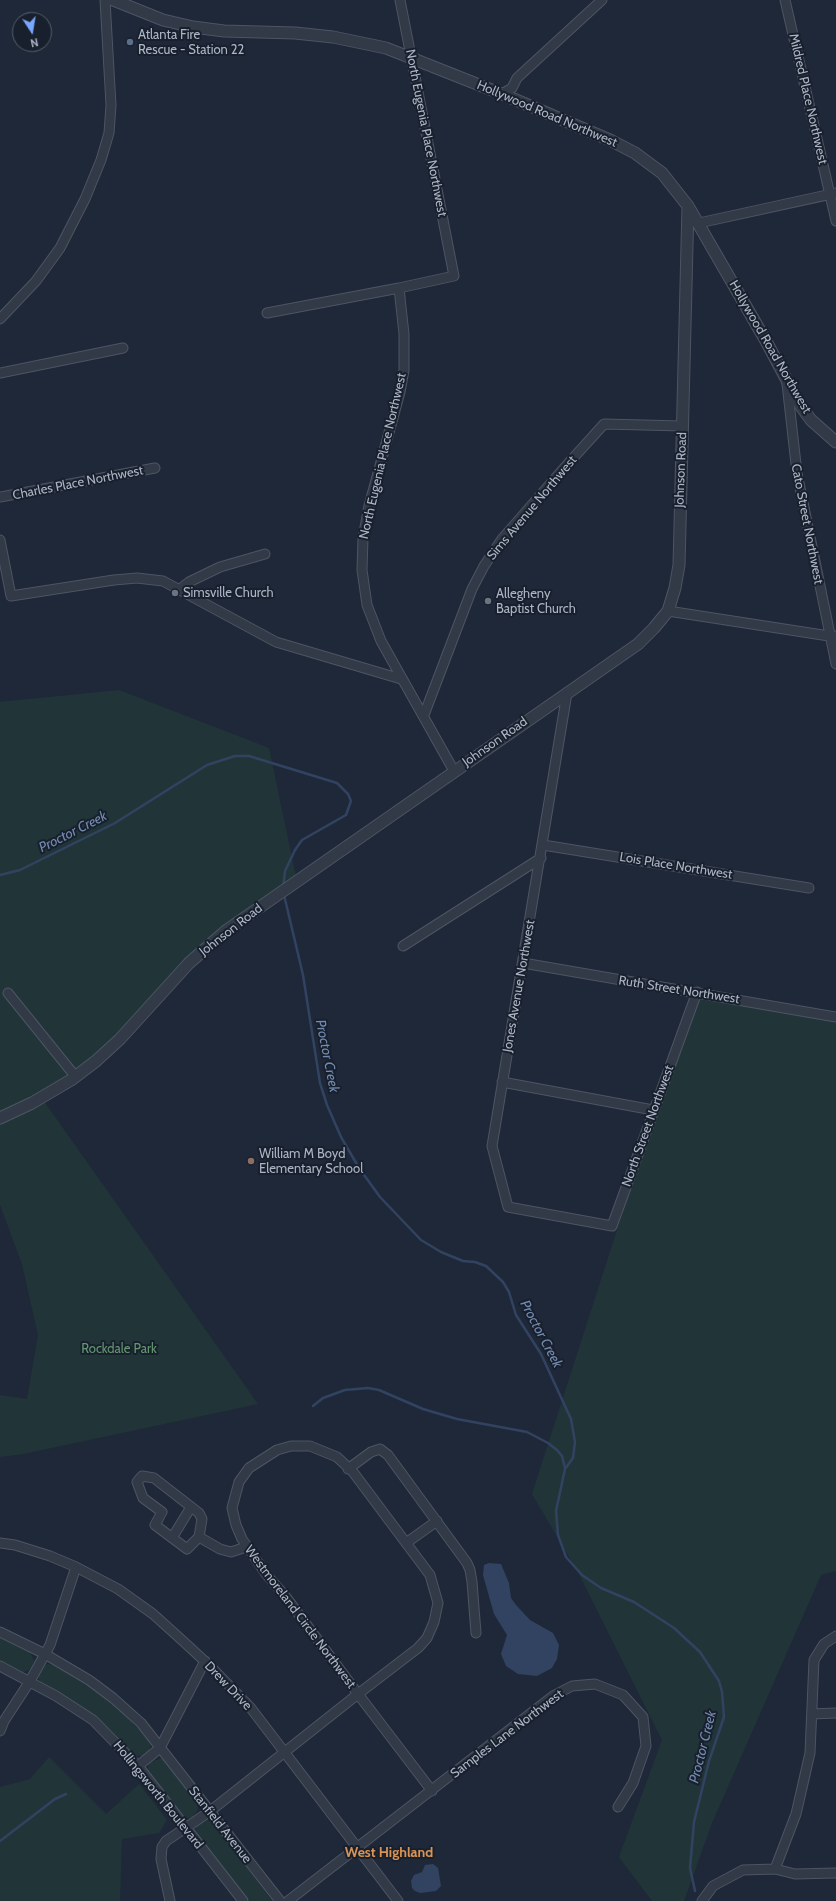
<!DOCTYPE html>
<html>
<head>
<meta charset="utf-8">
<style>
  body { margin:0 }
  #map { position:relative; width:836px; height:1901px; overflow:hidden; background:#1f2838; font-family:Cabin,sans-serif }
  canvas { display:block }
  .north { position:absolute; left:12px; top:12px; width:40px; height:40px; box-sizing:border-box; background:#18202d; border:1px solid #535c6a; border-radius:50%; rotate:168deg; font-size:11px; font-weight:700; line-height:16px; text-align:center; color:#acb5c5 }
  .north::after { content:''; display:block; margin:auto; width:14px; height:18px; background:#79a6fe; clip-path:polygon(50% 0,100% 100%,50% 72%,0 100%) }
</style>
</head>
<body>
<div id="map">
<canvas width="836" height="1901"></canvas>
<div class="north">N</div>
</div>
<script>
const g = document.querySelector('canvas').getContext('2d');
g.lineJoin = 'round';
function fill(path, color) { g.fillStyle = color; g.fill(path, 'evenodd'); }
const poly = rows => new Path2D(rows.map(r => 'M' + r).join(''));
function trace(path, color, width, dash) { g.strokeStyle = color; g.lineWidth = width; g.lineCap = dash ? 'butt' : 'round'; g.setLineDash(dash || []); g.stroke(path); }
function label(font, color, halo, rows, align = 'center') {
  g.font = font + ' Cabin,sans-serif'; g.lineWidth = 4; g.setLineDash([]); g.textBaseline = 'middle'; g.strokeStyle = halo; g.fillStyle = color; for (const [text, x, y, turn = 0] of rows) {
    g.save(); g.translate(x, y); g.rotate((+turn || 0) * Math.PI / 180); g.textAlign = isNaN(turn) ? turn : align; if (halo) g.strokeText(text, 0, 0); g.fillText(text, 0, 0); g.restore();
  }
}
fill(poly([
  [119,690,269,748,296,877,234,922,135,1026,41,1097,258,1404,23,1454,0,1457,0,1395,27,1399,38,1335,22,1264,0,1205,0,702],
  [694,991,836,1015,836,1571,821,1575,712,1823,684,1901,652,1901,619,1857,662,1740,578,1572,532,1494],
  [0,1636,30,1652,34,1661,30,1669,22,1673,0,1662],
  [48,1664,55,1665,81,1680,120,1710,150,1741,151,1744,149,1751,142,1756,132,1755,115,1735,98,1720,67,1698,40,1682,38,1674,43,1666],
  [49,1757,106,1814,139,1784,167,1820,159,1833,122,1839,120,1901,0,1901,0,1787,30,1779],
  [161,1758,164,1759,197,1802,198,1810,192,1817,184,1819,147,1770,150,1763],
  [209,1820,214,1823,272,1901,246,1901,194,1832,198,1824]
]), '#213539');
fill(poly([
  [489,1563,501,1564,509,1583,511,1598,516,1605,530,1620,553,1633,559,1645,557,1659,552,1668,537,1676,518,1674,506,1666,501,1654,507,1635,494,1614,483,1575,484,1565],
  [433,1864,438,1868,441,1886,436,1891,420,1893,415,1891,412,1888,411,1881,414,1875,422,1872,425,1865]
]), '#314360');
trace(poly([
  [0,875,20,870,115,823,207,765,235,756,249,756,337,783,348,794,351,801,346,815,302,840,295,850,285,871,283,888],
  [284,895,303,975,320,1083,327,1105,341,1137,359,1168,380,1197,421,1240,441,1252,463,1261,475,1262,486,1266,503,1282,509,1292,516,1315,541,1354,571,1419,575,1442,573,1458,565,1469,556,1511,558,1535,566,1557,582,1575,601,1588,634,1602,674,1628,700,1652,719,1681,722,1692,724,1717,709,1761,694,1822,690,1868,695,1891],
  [313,1406,323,1398,345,1390,368,1388,379,1390,423,1409,457,1419,527,1432,548,1443,557,1450,562,1456,565,1468],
  [0,1841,55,1799,66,1794]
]), '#314360', 2.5);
const minor = poly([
  [785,0,836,221],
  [502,94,512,88,517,78,602,0],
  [699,223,836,193],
  [399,288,404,334,404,370,400,392,369,506,363,538,362,570,367,605,381,641,454,771],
  [267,313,399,288,454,276,400,0],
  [0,319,36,281,60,248,85,199,101,160,109,133,111,105,105,0],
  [0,373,123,348],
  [787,384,797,473,836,664],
  [0,497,155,468],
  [0,540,11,596,114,580,137,578,163,581,276,642,401,679],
  [179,590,189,582,220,567,265,554],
  [668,611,829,636,836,636],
  [567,693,492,1146,508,1207,612,1226,697,992],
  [424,715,472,589,484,566,502,539,565,467,604,424,682,426],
  [543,845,809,888],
  [403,946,541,858],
  [523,963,836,1017],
  [8,993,75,1076],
  [502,1082,653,1110],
  [348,1469,371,1452,380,1449,388,1455,467,1563,470,1570,472,1582,476,1633],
  [199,1537,187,1549,155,1525,162,1512,143,1498,137,1482,142,1476,154,1478,199,1513,202,1519,199,1537,220,1549,231,1552,246,1547],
  [172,1538,191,1507],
  [0,1543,15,1545,50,1556,76,1567,118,1589,153,1614,184,1642,210,1666,250,1707,398,1901],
  [406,1543,437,1521],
  [0,1632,45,1654,89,1680,113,1698,141,1723,280,1901],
  [836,1636,824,1644,814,1660,810,1753,796,1814,775,1869,795,1874,836,1873],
  [0,1666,56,1696,93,1720,138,1766,243,1901],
  [812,1714,836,1713],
  [0,1731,4,1721,30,1681,50,1645,76,1567],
  [138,1766,160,1748,205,1661],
  [170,1901,161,1859,162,1847,166,1841,209,1812,358,1694,418,1648,427,1638,434,1622,438,1603,430,1575,353,1472,337,1457,310,1446,291,1446,277,1450,249,1468,239,1482,232,1508,236,1525,242,1539,266,1574,286,1597,358,1694,432,1791],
  [288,1901,553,1696,572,1686,595,1684,623,1695,643,1717,646,1746,633,1783,618,1807],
  [702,1901,713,1886,743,1870,775,1869]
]);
const tertiary = poly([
  [113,0,163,20,193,27,224,31,295,33,333,37,386,48,502,94,610,140,635,153,662,173,688,206,766,341,800,405,811,420,836,442],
  [0,1118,32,1103,71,1080,96,1061,120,1039,189,963,227,930,638,644,654,628,668,611,675,588,679,565,688,206]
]);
trace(minor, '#4d5563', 11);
trace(tertiary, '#4d5563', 13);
trace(minor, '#323a48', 9);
trace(tertiary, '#323a48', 11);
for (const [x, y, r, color] of [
  [130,42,4,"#5c6f8a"],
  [175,593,4,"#6b7280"],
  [488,601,4,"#6b7280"],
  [251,1161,4,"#8d6e63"]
]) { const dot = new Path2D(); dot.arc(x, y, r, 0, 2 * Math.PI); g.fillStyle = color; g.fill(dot); trace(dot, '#18202d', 1.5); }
label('13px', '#acb5c5', '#18202d', [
  ["Atlanta Fire",138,35],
  ["Rescue - Station 22",138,50],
  ["Simsville Church",183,593],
  ["Allegheny",496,594],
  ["Baptist Church",496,609],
  ["William M Boyd",259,1154],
  ["Elementary School",259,1169]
], 'left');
label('13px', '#acb5c5', '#18202d', [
  ["Mildred Place Northwest",808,99,77],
  ["Hollywood Road Northwest",547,114,23],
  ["North Eugenia Place Northwest",426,133,79],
  ["Hollywood Road Northwest",770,347,60],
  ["North Eugenia Place Northwest",383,456,-77],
  ["Johnson Road",681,470,-88],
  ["Charles Place Northwest",78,483,-11],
  ["Sims Avenue Northwest",532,508,-50],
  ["Cato Street Northwest",807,524,79],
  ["Johnson Road",495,742,-35],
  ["Lois Place Northwest",676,866,9],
  ["Johnson Road",231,930,-38],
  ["Jones Avenue Northwest",519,986,-80],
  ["Ruth Street Northwest",679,990,9],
  ["North Street Northwest",648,1126,-70],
  ["Westmoreland Circle Northwest",300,1617,53],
  ["Drew Drive",228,1686,46],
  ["Samples Lane Northwest",507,1734,-37],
  ["Hollingsworth Boulevard",158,1795,51],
  ["Stanfield Avenue",220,1825,52]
]);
label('13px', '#639771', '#18202d', [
  ["Rockdale Park",119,1349]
]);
label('italic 14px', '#738ab0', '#18202d', [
  ["Proctor Creek",73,832,-27],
  ["Proctor Creek",327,1056,79],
  ["Proctor Creek",541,1334,62],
  ["Proctor Creek",703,1747,-76]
]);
label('bold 14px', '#d99354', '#18202d', [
  ["West Highland",389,1853]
]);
</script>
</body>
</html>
